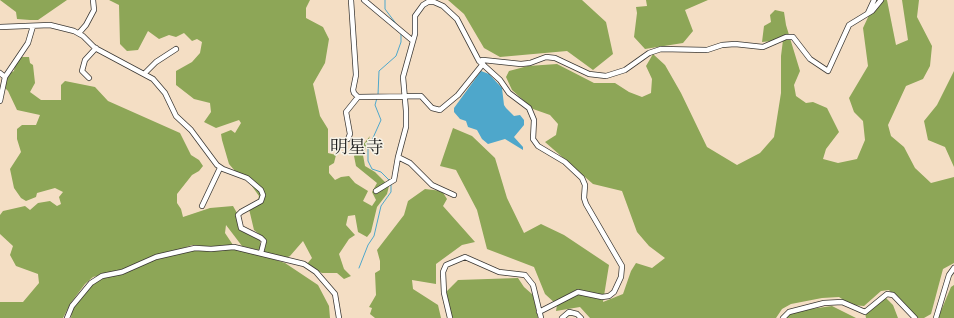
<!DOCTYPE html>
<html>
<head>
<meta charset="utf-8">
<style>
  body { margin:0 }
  canvas { display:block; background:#f4dec4 }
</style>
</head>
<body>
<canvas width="954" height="318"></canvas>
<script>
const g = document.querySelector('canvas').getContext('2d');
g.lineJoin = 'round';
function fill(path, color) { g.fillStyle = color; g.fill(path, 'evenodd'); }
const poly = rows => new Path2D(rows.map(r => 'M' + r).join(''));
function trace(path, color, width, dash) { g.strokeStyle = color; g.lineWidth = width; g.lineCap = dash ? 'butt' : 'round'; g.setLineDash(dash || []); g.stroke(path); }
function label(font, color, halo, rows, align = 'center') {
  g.font = font + ' "Libre Bodoni","Noto Serif JP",serif'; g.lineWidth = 3; g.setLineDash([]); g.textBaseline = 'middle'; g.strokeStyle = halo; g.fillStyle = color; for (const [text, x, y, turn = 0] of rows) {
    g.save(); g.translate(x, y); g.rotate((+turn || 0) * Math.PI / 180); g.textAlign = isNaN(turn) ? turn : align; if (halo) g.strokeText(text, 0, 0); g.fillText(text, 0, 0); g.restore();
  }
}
fill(poly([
  [0,0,67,0,38,20,30,20,17,19,16,12],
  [109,0,310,0,306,8,306,18,323,27,329,39,325,63,313,84,320,116,328,129,328,153,336,155,334,163,329,166,329,173,335,180,341,177,349,176,355,183,368,191,363,201,372,206,376,200,372,192,377,183,356,166,354,156,370,136,363,155,365,166,375,172,389,186,387,194,377,207,371,232,367,237,358,232,355,215,348,216,346,225,355,235,349,239,339,254,344,269,351,276,344,279,337,273,322,273,306,265,312,258,303,241,290,256,286,258,264,252,266,244,263,237,254,230,249,209,257,204,259,196,244,175,235,171,229,164,222,140,221,134,231,130,235,133,241,123,239,120,216,128,204,122,211,112,210,103,194,99,176,85,176,71,192,62,200,53,202,42,197,39,192,41,184,33,176,37,169,35,159,39,148,31,138,50,127,51,120,44,119,5],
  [448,0,582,0,606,22,613,54,593,70,567,51,500,57,484,48,464,14],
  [646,0,708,0,685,10,693,31,683,43,645,49,634,37,637,13,636,7,647,6],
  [876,0,887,0,896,45,908,40,902,0,919,0,917,17,932,46,930,66,923,79,906,86,888,125,891,136,904,147,915,168,931,183,954,177,954,263,943,269,931,314,924,318,917,318,907,311,889,290,881,291,864,306,851,305,839,297,822,298,791,304,782,309,776,318,590,318,580,307,556,311,557,305,545,294,534,267,487,249,477,210,456,170,440,166,453,128,472,136,495,158,507,198,524,233,541,224,564,235,609,265,603,302,623,294,631,271,636,263,652,268,665,258,649,246,637,232,622,191,593,184,545,142,556,135,558,124,550,115,533,109,512,90,506,77,509,71,528,66,557,64,594,83,615,83,629,92,642,97,651,93,652,79,646,66,653,54,665,65,681,93,707,147,737,165,760,153,774,137,781,93,781,56,783,40,762,42,764,26,771,22,770,15,775,10,784,12,786,25,800,71,794,85,796,96,806,103,813,102,827,108,839,132,826,149,823,159,838,163,857,159,865,140,863,121,854,112,849,98,868,66,863,28],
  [16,57,29,57,30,63,33,65,35,83,30,92,41,100,61,100,61,85,65,81,95,87,108,101,180,133,191,155,199,160,203,166,199,171,192,175,177,194,177,203,181,209,183,217,210,208,233,206,237,213,238,227,243,231,260,238,260,249,258,250,242,246,226,225,225,233,233,245,213,247,192,245,121,270,93,277,85,284,70,304,63,318,0,318,0,302,23,302,39,283,38,274,16,266,10,255,13,246,0,234,0,215,3,211,25,206,30,210,38,203,50,201,57,206,61,204,59,197,63,192,55,188,37,193,36,197,26,201,21,198,14,188,10,169,21,152,17,139,17,129,22,125,36,125,40,115,17,110,8,91,4,87,2,77,14,71],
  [954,71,954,167,945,147,928,140,924,121,937,105],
  [425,189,442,191,447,199,443,206,475,242,462,245,436,264,436,284,412,280,413,289,438,305,441,318,375,318,370,314,372,308,369,307,376,295,375,273,380,270,380,261,377,250,404,215,408,201],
  [196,249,209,251,230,249,246,250,285,263,318,285,329,306,330,318,71,318,72,309,91,286,99,280,155,260],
  [518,278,524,287,533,295,538,318,448,318,443,295,458,280],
  [954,285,954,318,938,318,951,287],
  [884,296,893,305,898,318,866,318,865,313],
  [832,306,856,318,783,318,789,312]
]), '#8da657');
fill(poly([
  [481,71,489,74,502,88,504,105,506,108,514,116,520,115,524,120,524,125,514,137,523,147,523,150,505,139,488,144,482,139,477,130,468,127,466,121,460,119,454,112,454,108]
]), '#4ea7cb');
trace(poly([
  [385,0,385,9,397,25],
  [378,95,379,71,396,56,401,42,401,33],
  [377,98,375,105,381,120,368,149,368,161,372,169,381,172,389,180],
  [359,268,368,245,374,236,381,206,391,192,391,185]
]), '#4ea7cb', 1);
const street = poly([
  [351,0,356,75,353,90,354,93,358,97,421,96,432,108,440,110,458,95,483,64],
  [364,0,413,41],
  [868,13,874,0],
  [0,27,50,25,74,31,83,36,95,48,153,79,165,93,176,116,191,130,217,165,223,169,247,178,261,190,263,195,261,201,241,212,238,215,241,228,261,238,264,241,261,253],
  [79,33,86,25,94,10,93,0],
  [479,61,483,60,521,64,530,63,546,57,555,58,589,74,606,76,625,70,649,53,661,49,707,50,722,45,735,44,763,47,786,37,793,37,810,59,828,71,849,25,872,11,881,0],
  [0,73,5,77],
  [144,74,156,62,176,49],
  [89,78,82,71,85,60,96,48],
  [0,101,5,77,28,43,33,26],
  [348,139,350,134,346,112,358,97],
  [398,157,410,163,432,185,454,195],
  [376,191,394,180,398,157,406,127,406,111,403,77,415,34,415,16,423,5,428,2,434,2,443,6,457,19,479,61,500,80,509,93,529,108,534,120,533,139,538,146,565,162,582,178,585,185,584,198,586,204,622,266,621,277,614,292,609,296,602,297,578,292,539,312],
  [202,206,220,168],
  [67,318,72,306,91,283,102,276,122,272,156,257,195,248,211,249,234,247,304,264,316,272,335,294,339,318],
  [450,318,444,293,443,272,446,265,465,257,499,272,525,275,533,285,541,318],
  [562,318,569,312,577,314,581,318],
  [783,318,789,312,824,303,842,302,865,312,887,294,893,295,915,318],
  [936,318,949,275,954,268]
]);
trace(street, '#3c3935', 6);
trace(street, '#fff', 4.5);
label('18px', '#1c1c1c', '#f7f3e8', [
  ["明星寺",357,149]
]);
</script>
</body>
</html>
